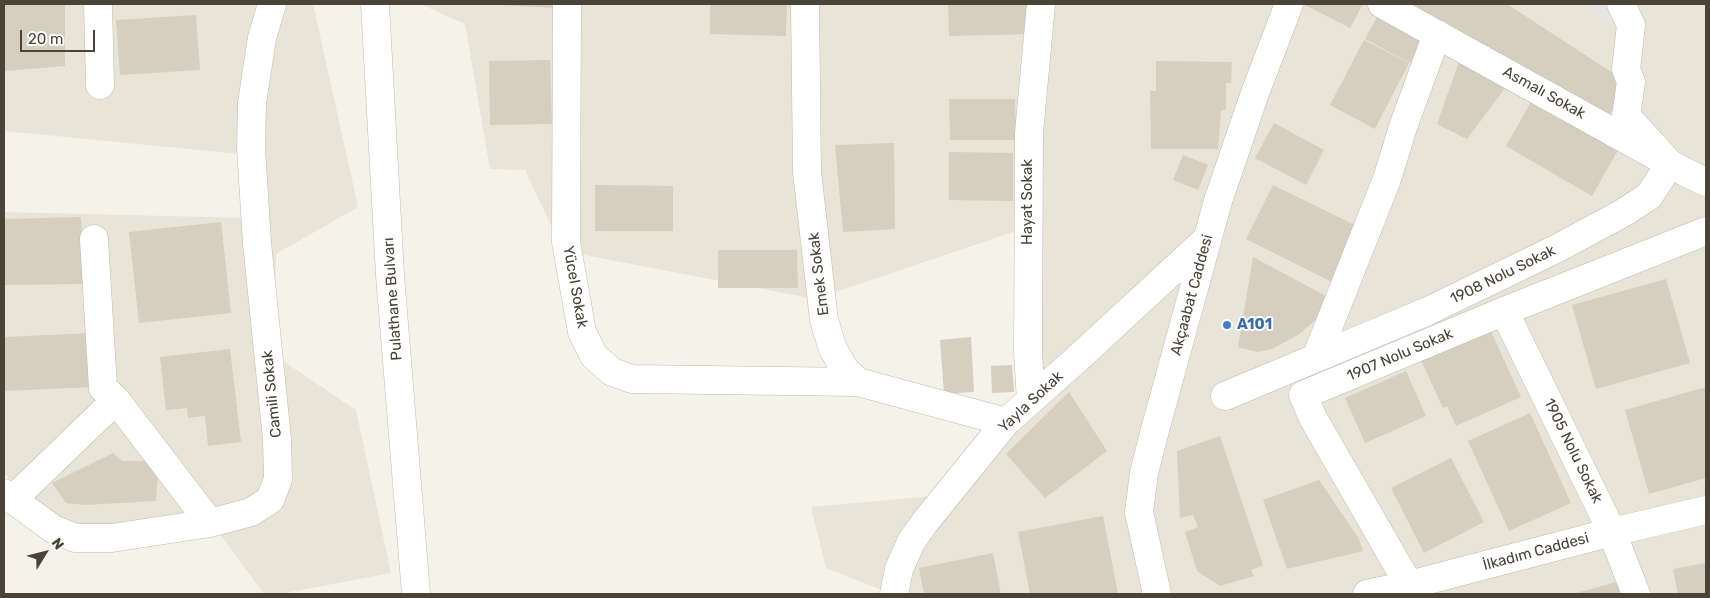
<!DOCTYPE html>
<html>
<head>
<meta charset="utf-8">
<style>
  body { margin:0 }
  #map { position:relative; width:1710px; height:598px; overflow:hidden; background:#f5f2ea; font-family:Rubik,sans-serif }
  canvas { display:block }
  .frame { position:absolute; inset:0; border:5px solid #494338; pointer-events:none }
  .north { position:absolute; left:20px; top:528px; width:50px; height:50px; -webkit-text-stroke:4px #fff; paint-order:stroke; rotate:54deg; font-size:14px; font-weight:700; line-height:20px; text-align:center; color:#494338 }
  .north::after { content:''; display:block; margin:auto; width:18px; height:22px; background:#494338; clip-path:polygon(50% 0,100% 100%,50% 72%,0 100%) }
  .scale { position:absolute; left:20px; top:30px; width:75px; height:22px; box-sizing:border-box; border:2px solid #494338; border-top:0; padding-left:6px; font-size:15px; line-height:18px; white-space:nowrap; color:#494338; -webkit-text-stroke:4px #fff; paint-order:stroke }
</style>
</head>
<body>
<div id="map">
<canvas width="1710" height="598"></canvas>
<div class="frame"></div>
<div class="north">N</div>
<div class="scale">20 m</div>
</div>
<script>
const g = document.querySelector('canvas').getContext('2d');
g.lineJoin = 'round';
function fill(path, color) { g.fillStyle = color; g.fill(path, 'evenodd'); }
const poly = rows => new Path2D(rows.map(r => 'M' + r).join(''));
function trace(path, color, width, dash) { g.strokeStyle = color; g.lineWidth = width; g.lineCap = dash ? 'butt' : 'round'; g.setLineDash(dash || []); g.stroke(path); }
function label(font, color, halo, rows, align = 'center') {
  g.font = font + ' Rubik,sans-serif'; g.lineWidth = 4; g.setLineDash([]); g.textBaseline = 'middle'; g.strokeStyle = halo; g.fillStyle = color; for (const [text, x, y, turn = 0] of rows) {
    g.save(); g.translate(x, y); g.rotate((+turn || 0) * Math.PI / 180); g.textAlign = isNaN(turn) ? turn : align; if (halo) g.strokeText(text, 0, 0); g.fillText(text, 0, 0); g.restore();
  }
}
fill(poly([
  [4,4,313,4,358,207,276,254,274,355,356,410,391,573,280,594,264,594,214,526,75,542,4,474,4,212,249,218,240,154,4,131],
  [420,4,1706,4,1706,594,892,594,826,568,811,507,944,495,1030,394,1019,230,815,299,563,251,525,170,490,169,465,24]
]), '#e9e4d8');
fill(poly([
  [1580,4,1608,4,1622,18,1612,25]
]), '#e6e5e1');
fill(poly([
  [4,4,65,4,65,66,4,71],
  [501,4,555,4,555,8,501,5],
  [710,4,787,4,786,36,710,34],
  [948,4,1032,4,1033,34,949,36],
  [1303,4,1363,4,1350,28],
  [1398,4,1507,4,1628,83,1604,124],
  [196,15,200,70,120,75,116,20],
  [1377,17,1421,41,1410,63,1365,39],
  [1364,40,1409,63,1375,129,1330,105],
  [1461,56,1509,83,1467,139,1437,124],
  [550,60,552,124,490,125,489,61],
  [1156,61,1232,62,1231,83,1226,83,1226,110,1221,110,1218,149,1151,149,1150,91,1156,91],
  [949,99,1015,99,1016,140,950,140],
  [1532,100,1618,150,1592,196,1506,146],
  [1274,123,1324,150,1306,185,1255,158],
  [894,143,895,229,843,232,835,145],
  [949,152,1013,153,1013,201,949,200],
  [1183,155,1208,165,1198,190,1173,180],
  [595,185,673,186,673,231,595,231],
  [1273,185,1363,229,1336,284,1246,239],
  [81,217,83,284,4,285,4,219],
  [221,222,231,313,139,323,129,232],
  [718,250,797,250,798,288,718,288],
  [1253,257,1328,297,1318,318,1298,335,1272,349,1257,352,1238,347],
  [1666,279,1690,363,1596,389,1572,305],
  [1488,325,1521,397,1456,426,1447,406,1443,408,1419,356],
  [91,333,94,387,4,391,4,337],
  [971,337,974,392,944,394,940,340],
  [230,349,241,442,208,446,205,416,188,418,187,408,166,410,160,357],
  [1012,365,1014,392,992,393,991,366],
  [1406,371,1426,416,1365,443,1345,398],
  [1706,387,1706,478,1649,494,1625,410],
  [1069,392,1107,451,1045,498,1006,454],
  [1530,413,1571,503,1509,531,1468,441],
  [1220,436,1263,565,1251,570,1254,576,1220,586,1197,571,1185,532,1198,527,1193,515,1180,518,1177,451],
  [113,453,122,461,159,461,156,501,85,505,66,503,52,483],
  [1451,458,1484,522,1424,553,1391,488],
  [1319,480,1359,539,1363,551,1287,569,1263,500],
  [1103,516,1118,594,1030,594,1018,532],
  [993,553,1001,594,924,594,919,568],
  [1706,563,1706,594,1678,594,1673,569],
  [1621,581,1624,594,1572,594]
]), '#d6cebf');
const minor = poly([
  [98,4,100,85],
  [375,4,390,275,416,594],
  [567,4,566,242,582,332,594,356,612,372,632,379,858,382],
  [805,4,807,172,824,320,833,349,845,370,858,382,1006,422],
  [1382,4,1685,172,1706,182],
  [1437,34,1403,127,1387,179,1316,358,1428,311,1556,249,1623,213,1649,196,1670,164,1626,116,1631,82,1626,69,1631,25,1621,4],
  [94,239,103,388,116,400],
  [1507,310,1510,323,1612,532,1636,594],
  [1225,396,1316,358],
  [1031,400,1028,353,1029,133,1041,4],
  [4,493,53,529,75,538,112,538,210,523,251,512,270,500,278,479,277,439,257,243,251,148,252,103,262,38,272,4],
  [12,500,116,400,210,523],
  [894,594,899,569,911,542,925,522,1006,422,1077,359,1207,239],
  [1157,594,1139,512,1144,473,1155,430,1218,201,1255,93,1289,4],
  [1367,594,1409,585,1612,532,1706,510],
  [1410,594,1409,585,1313,418,1303,395,1507,310,1706,231]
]);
trace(minor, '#c0baac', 29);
trace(minor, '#fff', 28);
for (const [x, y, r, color] of [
  [1227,325,5,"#3f7fe0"]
]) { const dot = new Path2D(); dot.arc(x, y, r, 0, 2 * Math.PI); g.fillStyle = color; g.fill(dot); trace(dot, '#fff', 2); }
label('15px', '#494338', '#fff', [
  ["Asmalı Sokak",1544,93,29],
  ["Hayat Sokak",1028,202,-90],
  ["Emek Sokak",819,274,-97],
  ["1908 Nolu Sokak",1503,275,-26],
  ["Yücel Sokak",575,287,80],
  ["Akçaabat Caddesi",1192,295,-75],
  ["Pulathane Bulvarı",393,299,-94],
  ["1907 Nolu Sokak",1400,355,-23],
  ["Camili Sokak",272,394,-96],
  ["Yayla Sokak",1031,402,-43],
  ["1905 Nolu Sokak",1573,451,64],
  ["İlkadım Caddesi",1536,552,-15]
]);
label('bold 15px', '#366cbe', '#fff', [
  ["A101",1237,325]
], 'left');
</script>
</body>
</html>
